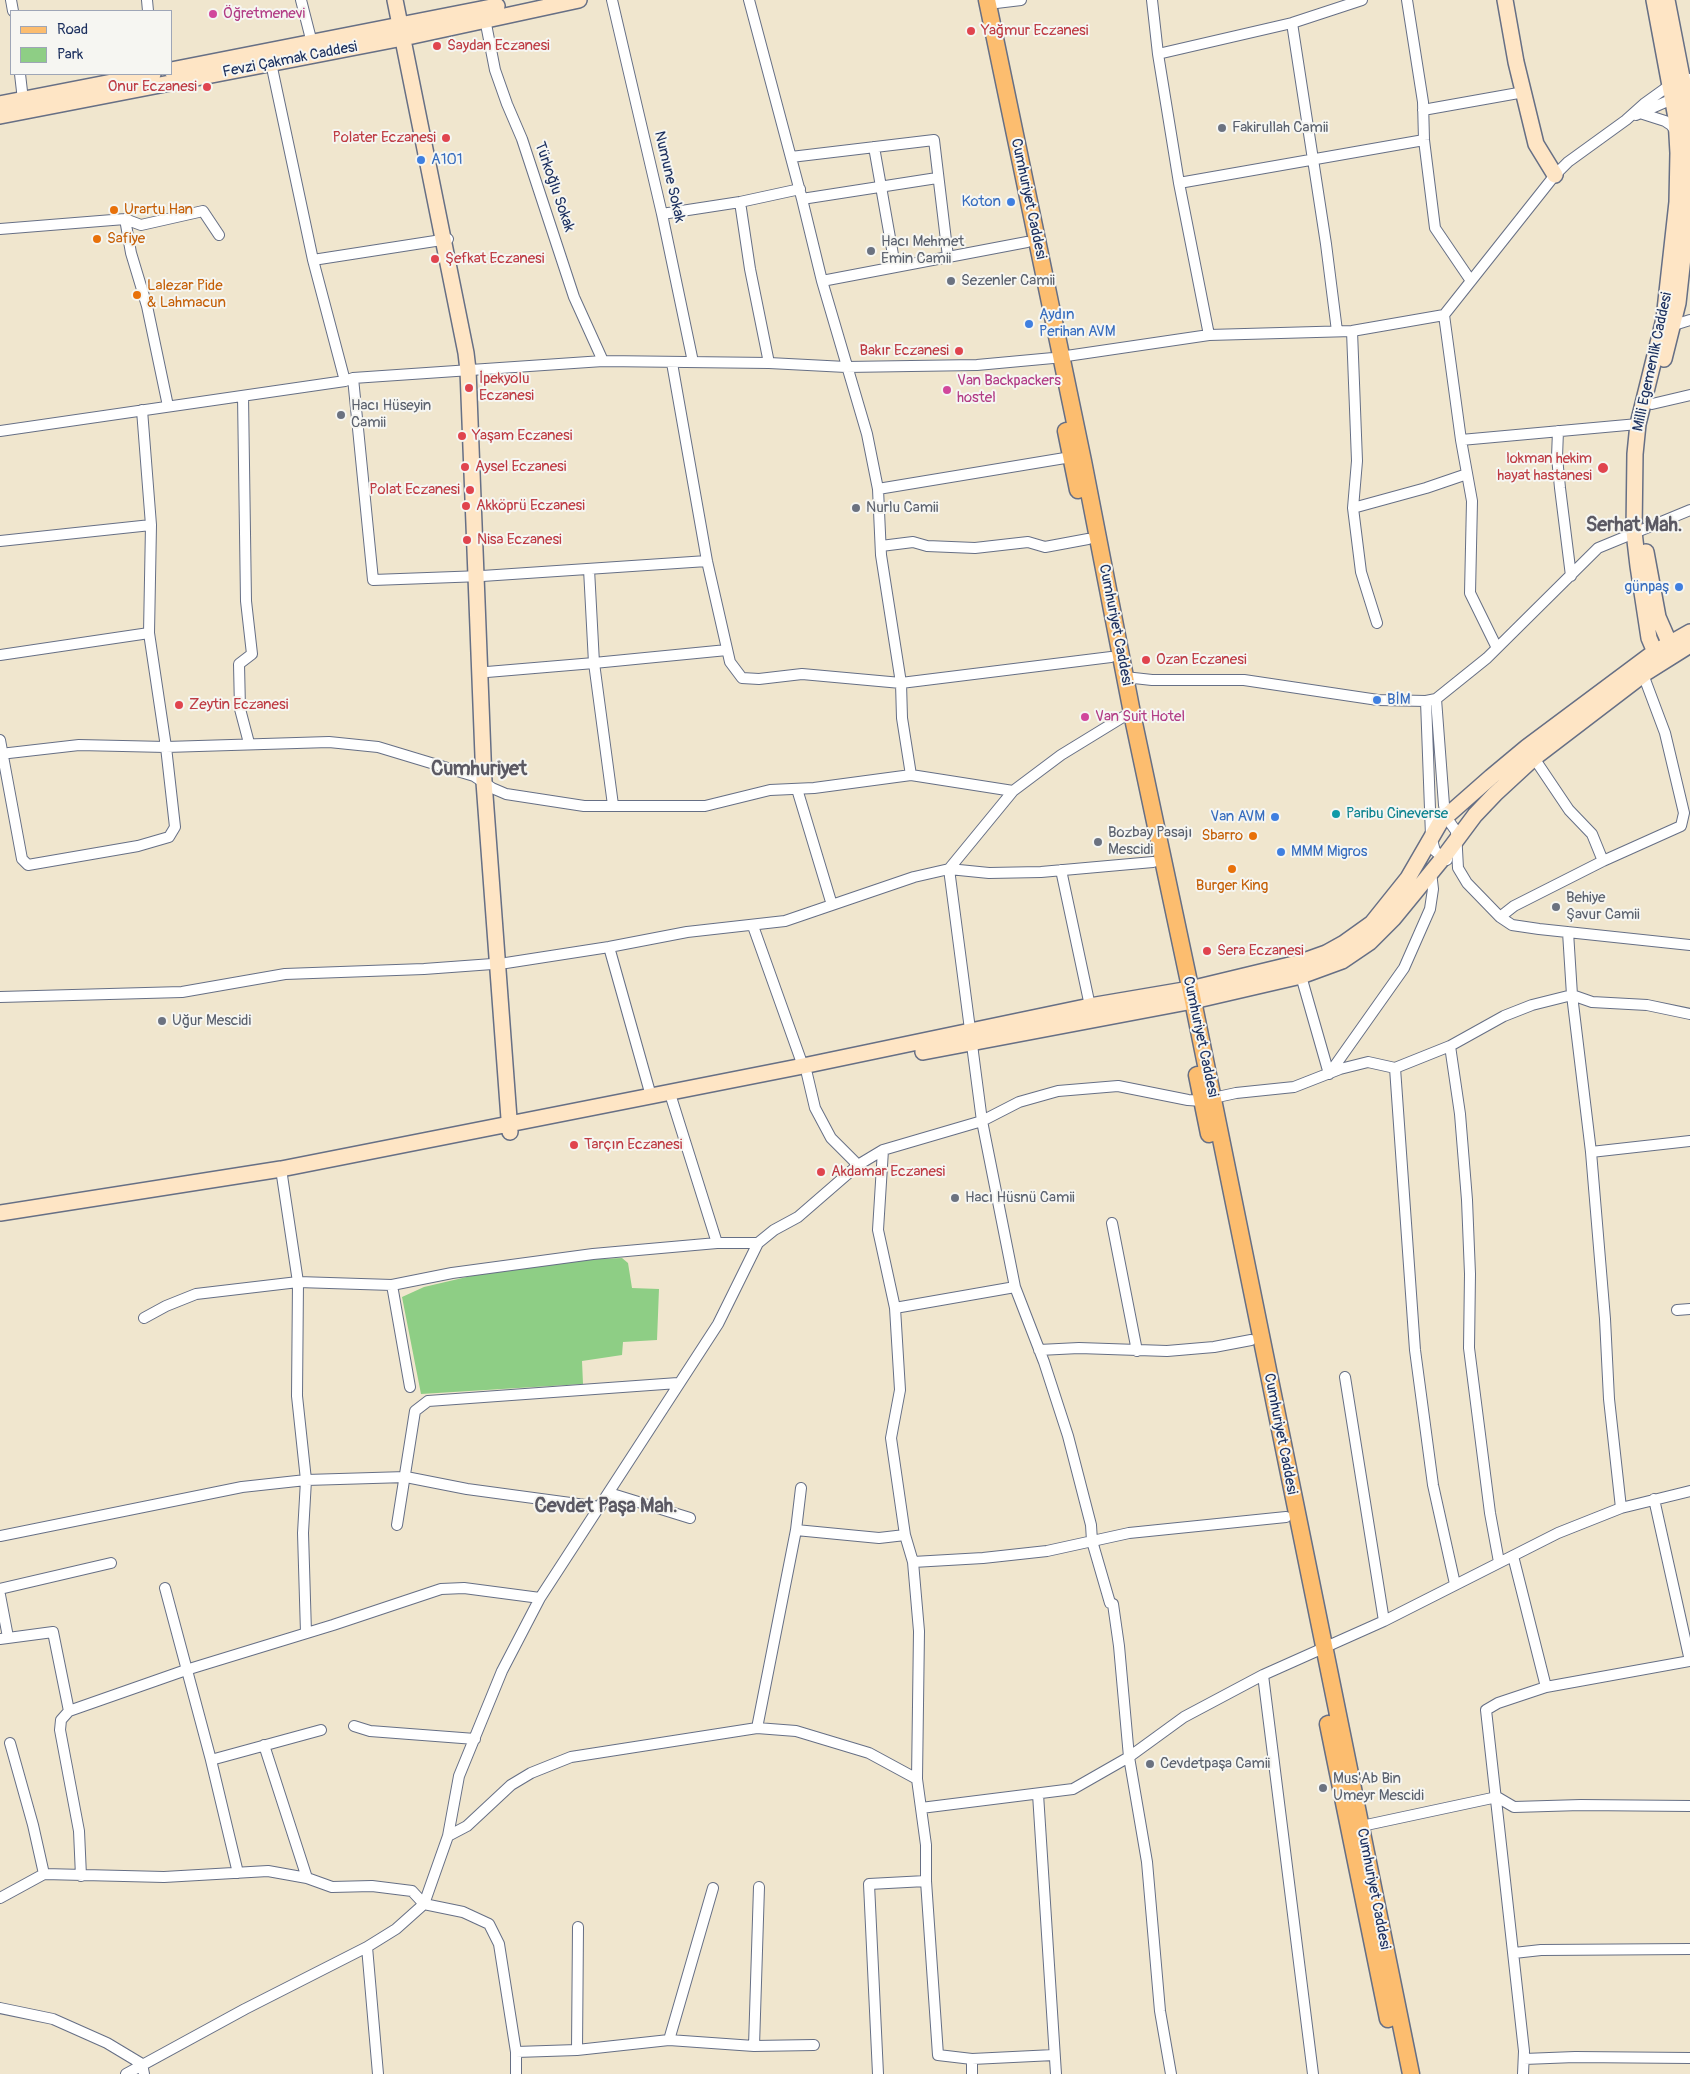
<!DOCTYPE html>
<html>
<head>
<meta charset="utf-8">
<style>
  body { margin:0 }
  #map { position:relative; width:1690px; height:2074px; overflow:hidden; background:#f0e6ce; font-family:Pangolin,sans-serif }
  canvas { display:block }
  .legend { position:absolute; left:10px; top:10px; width:162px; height:65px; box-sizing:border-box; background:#f6f6f2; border:1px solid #9ea6b7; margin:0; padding:6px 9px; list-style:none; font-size:15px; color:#1b2f5e }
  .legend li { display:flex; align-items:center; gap:10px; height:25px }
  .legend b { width:25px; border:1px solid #9ea6b7 }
</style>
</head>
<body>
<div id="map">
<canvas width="1690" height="2074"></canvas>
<ul class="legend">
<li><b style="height:6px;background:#fcbd6f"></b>Road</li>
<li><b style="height:14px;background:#8ece85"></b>Park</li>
</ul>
</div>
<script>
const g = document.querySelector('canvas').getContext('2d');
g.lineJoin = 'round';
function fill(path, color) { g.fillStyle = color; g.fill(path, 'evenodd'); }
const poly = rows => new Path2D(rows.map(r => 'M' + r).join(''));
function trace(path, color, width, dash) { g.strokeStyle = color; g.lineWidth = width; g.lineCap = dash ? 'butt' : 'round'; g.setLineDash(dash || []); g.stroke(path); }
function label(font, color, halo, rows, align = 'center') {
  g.font = font + ' Pangolin,sans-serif'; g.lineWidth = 4; g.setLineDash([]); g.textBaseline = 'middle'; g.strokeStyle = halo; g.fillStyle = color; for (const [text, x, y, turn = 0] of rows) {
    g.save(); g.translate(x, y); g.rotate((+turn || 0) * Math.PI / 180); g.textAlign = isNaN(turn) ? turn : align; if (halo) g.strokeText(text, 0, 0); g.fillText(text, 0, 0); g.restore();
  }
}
fill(poly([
  [622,1258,628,1263,632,1288,659,1289,657,1340,623,1342,622,1355,582,1361,583,1384,421,1394,402,1297,424,1287,488,1272,578,1260]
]), '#8ece85');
const street = poly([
  [11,0,13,11],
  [147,0,148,11],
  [301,0,312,43],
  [612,0,662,214,693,362],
  [749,0,802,199,822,281,867,434,878,489,881,555,901,683,1111,657],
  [1152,0,1158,54],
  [1407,0,1423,102,1424,140,1435,228,1471,281],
  [988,4,1021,0],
  [485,19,495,70,507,104,522,139,574,297,603,361],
  [1292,23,1326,244,1337,331],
  [271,63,313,260,345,381],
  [20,74,23,100],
  [1423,110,1524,92],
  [1640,113,1665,121,1671,125,1677,133],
  [1636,115,1677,97],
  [874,147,895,266],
  [791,157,934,140,948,257],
  [1179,183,1424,140],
  [802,199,937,178],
  [740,202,750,269,769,363],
  [662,214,740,202,800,189],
  [125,219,131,253,147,306,168,406],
  [0,229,125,219,141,225,203,211,219,235],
  [313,260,448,239],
  [822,281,1027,242],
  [1444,315,1461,440,1472,501,1470,593,1497,648],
  [1674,325,1690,320],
  [1352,331,1357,461,1353,508,1361,572,1377,623],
  [1209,335,1179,183,1158,54,1292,23,1362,0],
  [353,378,373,580,482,576,707,561],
  [243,396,246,601,252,654,239,664,240,709,249,743],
  [1652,404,1690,395],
  [0,431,345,381,353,378,603,361,769,363,846,367,977,365,1053,358,1209,335,1352,331,1444,315,1555,175,1568,162,1626,120,1645,103,1670,85,1682,79,1690,79],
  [1558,431,1557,457,1560,488,1571,576],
  [1461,440,1638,424],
  [878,489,1071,457],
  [1353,508,1426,488,1467,474],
  [0,541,151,525],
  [881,546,913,542,927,546,975,548,1028,542,1045,547,1088,539],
  [589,569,594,663,727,650],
  [0,655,149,633],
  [487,672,594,663,613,805],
  [1125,677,1152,680,1244,680,1378,700,1426,701,1436,699,1487,658,1598,548,1690,510],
  [1436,699,1444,805,1446,817,1456,831,1458,868,1467,883,1500,917,1512,925,1539,929,1690,945],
  [1426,701,1431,836,1435,851,1447,860],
  [1123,717,1061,755,1013,791,949,869,982,1121,1015,1287,1044,1362,1068,1436,1091,1525,1092,1541,1110,1603,1113,1604,1119,1646,1129,1757,1147,1862,1160,2011,1171,2074],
  [0,740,22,859,28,865,138,846,169,837,175,827,166,747,149,633,151,525,142,410],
  [0,754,79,745,166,747,329,742,378,747,474,776,492,788,506,794,584,806,705,806,770,790,814,788,911,775,902,718,901,683,802,674,759,679,742,678,730,662,707,561,672,363],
  [1534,758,1569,810,1592,834,1603,861],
  [911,775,1013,791],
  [797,789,832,905],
  [1061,870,1090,1006],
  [1500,917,1514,906,1603,861,1681,826,1684,813,1665,733,1641,669],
  [753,926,803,1066],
  [1568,932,1572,995,1591,1152,1605,1319,1609,1399,1621,1508],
  [609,947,651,1096],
  [1301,976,1329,1074],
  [0,997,182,992,285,974,424,969,506,963,609,947,687,932,785,921,914,877,949,869,989,873,1041,872,1153,862],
  [1450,1046,1460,1114,1467,1200,1470,1274,1469,1348,1490,1513,1499,1562],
  [1395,1068,1415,1350,1433,1485,1455,1584],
  [807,1074,815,1108,831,1138,858,1165],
  [1329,1074,1404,968,1430,909,1433,889,1431,872],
  [1213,1098,1236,1093,1294,1087,1340,1069,1368,1062,1395,1068,1450,1046,1504,1016,1532,1005,1572,995,1592,1002,1647,1005,1690,1014],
  [672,1100,717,1243],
  [883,1150,878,1230,895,1308,900,1390,891,1438,905,1535,913,1562,919,1631,917,1779],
  [1591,1152,1690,1141],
  [281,1169,298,1282,297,1396,306,1480,303,1533,306,1633],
  [1112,1223,1137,1351],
  [392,1285,410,1387],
  [895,1308,1015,1287],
  [1677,1310,1690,1309],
  [144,1318,166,1306,196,1294,298,1282,392,1285,452,1273,593,1254,717,1243,758,1243],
  [1039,1350,1079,1348,1167,1351,1214,1347,1251,1340],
  [1345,1377,1384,1621],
  [609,1493,690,1518],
  [1654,1499,1690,1661],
  [397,1525,415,1411,428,1401,678,1383],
  [796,1530,879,1538,905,1535],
  [0,1536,242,1487,306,1480,406,1477,467,1489,600,1507],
  [1513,1556,1546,1687],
  [913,1562,983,1558,1047,1551,1129,1533,1286,1517],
  [165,1588,211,1760,238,1873],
  [0,1589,111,1563],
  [0,1595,8,1637],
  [0,1639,53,1632,69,1711],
  [1263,1675,1313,2074],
  [354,1726,370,1731,475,1739],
  [757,1728,796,1530,801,1488],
  [10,1743,33,1825,44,1874],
  [264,1745,307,1878],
  [211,1760,321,1730],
  [1038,1794,1056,2074],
  [921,1808,1073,1789,1129,1757,1184,1717,1263,1675,1384,1621,1558,1533,1621,1508,1690,1491],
  [1357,1827,1497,1797,1514,1807,1581,1805,1690,1806],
  [448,1836,467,1826,511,1785,531,1773,571,1757,757,1728,796,1731,869,1753,917,1779,926,1845,926,1881,938,2055,972,2059,1054,2055],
  [81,1876,79,1831,60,1730,61,1720,69,1711,186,1670,333,1625,441,1589,464,1588,540,1598],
  [0,1898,44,1874,164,1877,268,1871,307,1878,332,1887,372,1886,412,1891,424,1904,463,1912,489,1924,499,1944,516,2052,516,2074],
  [367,1947,378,2074],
  [1514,1953,1541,1950,1690,1949],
  [0,2008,53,2019,107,2043,142,2064,144,2074],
  [669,2040,713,1888],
  [754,2046,759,1887],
  [577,2050,578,1927],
  [516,2052,577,2050,669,2040,754,2046,814,2045],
  [972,2059,972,2074],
  [1524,2059,1575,2057,1690,2058],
  [126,2074,245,2009,367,1947,396,1929,424,1904,448,1836,459,1776,502,1671,540,1598,718,1324,758,1243,774,1230,798,1217,858,1165,883,1150,982,1121,1019,1102,1058,1091,1118,1086,1188,1100,1202,1101],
  [878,2074,869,1884,926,1881],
  [1523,2074,1524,2051,1486,1710,1498,1703,1546,1687,1690,1661]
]);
const secondary = poly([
  [395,0,466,353,468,370,484,782,510,1132],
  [1505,0,1516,62,1536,144,1555,175],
  [1654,0,1676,118,1678,153,1677,202,1664,319,1638,424,1635,454,1634,532,1638,566,1649,638,1658,659],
  [171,70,497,6],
  [0,104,153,74],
  [0,116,408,37,579,0],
  [1664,359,1678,303,1690,193,1688,108,1667,0],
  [1646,552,1658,617,1672,649],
  [923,1052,1193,1001,1301,976,1342,961,1370,942,1393,919,1443,858,1475,815,1495,794,1534,758,1644,674,1690,645],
  [0,1213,281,1169,803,1066,1090,1006,1190,989,1298,963,1326,953,1344,943,1372,923,1408,878,1441,821,1491,777,1527,747,1653,653,1690,632]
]);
const primary = poly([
  [987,0,1083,461,1134,723,1193,1001,1411,2074],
  [1066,431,1078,490],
  [1197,1075,1209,1134],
  [1328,1724,1388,2019]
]);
trace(street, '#666f85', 12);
trace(secondary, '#666f85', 18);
trace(primary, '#666f85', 19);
trace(street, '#fff', 10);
trace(secondary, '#fee5c5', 15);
trace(primary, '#fcbd6f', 16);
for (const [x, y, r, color] of [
  [213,14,5,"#d1479c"],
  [971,31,5,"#e0444e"],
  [437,46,5,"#e0444e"],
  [207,87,5,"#e0444e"],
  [1222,128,5,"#6b7280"],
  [446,138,5,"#e0444e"],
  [421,160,5,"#3f7fe0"],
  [1011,202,5,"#3f7fe0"],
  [114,210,5,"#e8710a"],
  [97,239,5,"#e8710a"],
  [871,251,5,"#6b7280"],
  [435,259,5,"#e0444e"],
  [951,281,5,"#6b7280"],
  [137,295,5,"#e8710a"],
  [1029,324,5,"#3f7fe0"],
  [959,351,5,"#e0444e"],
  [469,388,5,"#e0444e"],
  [947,390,5,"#d1479c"],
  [341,415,5,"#6b7280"],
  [462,436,5,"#e0444e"],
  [465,467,5,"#e0444e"],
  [1603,468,6,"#e0444e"],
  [470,490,5,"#e0444e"],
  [466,506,5,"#e0444e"],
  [856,508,5,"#6b7280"],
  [467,540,5,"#e0444e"],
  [1679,587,5,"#3f7fe0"],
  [1146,660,5,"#e0444e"],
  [1377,700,5,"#3f7fe0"],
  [179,705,5,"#e0444e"],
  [1085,717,5,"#d1479c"],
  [1336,814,5,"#0f9aa8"],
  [1275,817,5,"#3f7fe0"],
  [1253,836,5,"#e8710a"],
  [1098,842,5,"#6b7280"],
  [1281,852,5,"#3f7fe0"],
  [1232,869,5,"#e8710a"],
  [1556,907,5,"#6b7280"],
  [1207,951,5,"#e0444e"],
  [162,1021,5,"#6b7280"],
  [574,1145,5,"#e0444e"],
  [821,1172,5,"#e0444e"],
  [955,1198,5,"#6b7280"],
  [1150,1764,5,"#6b7280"],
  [1323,1788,5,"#6b7280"]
]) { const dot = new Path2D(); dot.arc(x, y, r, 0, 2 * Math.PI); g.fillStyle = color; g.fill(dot); trace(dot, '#f6f6f2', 2); }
label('15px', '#b23c85', '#f6f6f2', [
  ["Öğretmenevi",223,14],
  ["Van Backpackers",957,381],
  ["hostel",957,398],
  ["Van Suit Hotel",1095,717]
], 'left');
label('15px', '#be3a42', '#f6f6f2', [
  ["Yağmur Eczanesi",981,31],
  ["Saydan Eczanesi",447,46],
  ["Onur Eczanesi",197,87,"right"],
  ["Polater Eczanesi",436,138,"right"],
  ["Şefkat Eczanesi",445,259],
  ["Bakır Eczanesi",949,351,"right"],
  ["İpekyolu",479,379],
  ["Eczanesi",479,396],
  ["Yaşam Eczanesi",472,436],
  ["lokman hekim",1592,459,"right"],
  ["hayat hastanesi",1592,476,"right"],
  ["Aysel Eczanesi",475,467],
  ["Polat Eczanesi",460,490,"right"],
  ["Akköprü Eczanesi",476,506],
  ["Nisa Eczanesi",477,540],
  ["Ozan Eczanesi",1156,660],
  ["Zeytin Eczanesi",189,705],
  ["Sera Eczanesi",1217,951],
  ["Tarçın Eczanesi",584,1145],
  ["Akdamar Eczanesi",831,1172]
], 'left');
label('15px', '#1b2f5e', '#f6f6f2', [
  ["Fevzi Çakmak Caddesi",290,60,-11],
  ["Numune Sokak",669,177,77],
  ["Türkoğlu Sokak",554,187,71],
  ["Cumhuriyet Caddesi",1028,199,78],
  ["Milli Egemenlik Caddesi",1653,362,-78],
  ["Cumhuriyet Caddesi",1115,625,79],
  ["Cumhuriyet Caddesi",1200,1037,78],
  ["Cumhuriyet Caddesi",1280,1434,79],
  ["Cumhuriyet Caddesi",1373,1889,79]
]);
label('15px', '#5b616d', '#f6f6f2', [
  ["Fakirullah Camii",1232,128],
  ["Hacı Mehmet",881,242],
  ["Emin Camii",881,259],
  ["Sezenler Camii",961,281],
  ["Hacı Hüseyin",351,406],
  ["Camii",351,423],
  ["Nurlu Camii",866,508],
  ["Bozbay Pasajı",1108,833],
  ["Mescidi",1108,850],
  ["Behiye",1566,898],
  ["Şavur Camii",1566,915],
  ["Uğur Mescidi",172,1021],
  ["Hacı Hüsnü Camii",965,1198],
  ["Cevdetpaşa Camii",1160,1764],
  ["Mus'Ab Bin",1333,1779],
  ["Umeyr Mescidi",1333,1796]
], 'left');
label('15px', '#366cbe', '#f6f6f2', [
  ["A101",431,160],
  ["Koton",1001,202,"right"],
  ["Aydın",1039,315],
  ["Perihan AVM",1039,332],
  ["günpaş",1669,587,"right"],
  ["BİM",1387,700],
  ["Van AVM",1265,817,"right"],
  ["MMM Migros",1291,852]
], 'left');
label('15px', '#c56008', '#f6f6f2', [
  ["Urartu Han",124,210],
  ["Safiye",107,239],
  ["Lalezar Pide",147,286],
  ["& Lahmacun",147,303],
  ["Sbarro",1243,836,"right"],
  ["Burger King",1232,886,"center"]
], 'left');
label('15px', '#0d838f', '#f6f6f2', [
  ["Paribu Cineverse",1346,814]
], 'left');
label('bold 20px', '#5b5963', '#f6f6f2', [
  ["Serhat Mah.",1634,526],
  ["Cumhuriyet",479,770],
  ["Cevdet Paşa Mah.",606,1507]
]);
</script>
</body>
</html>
